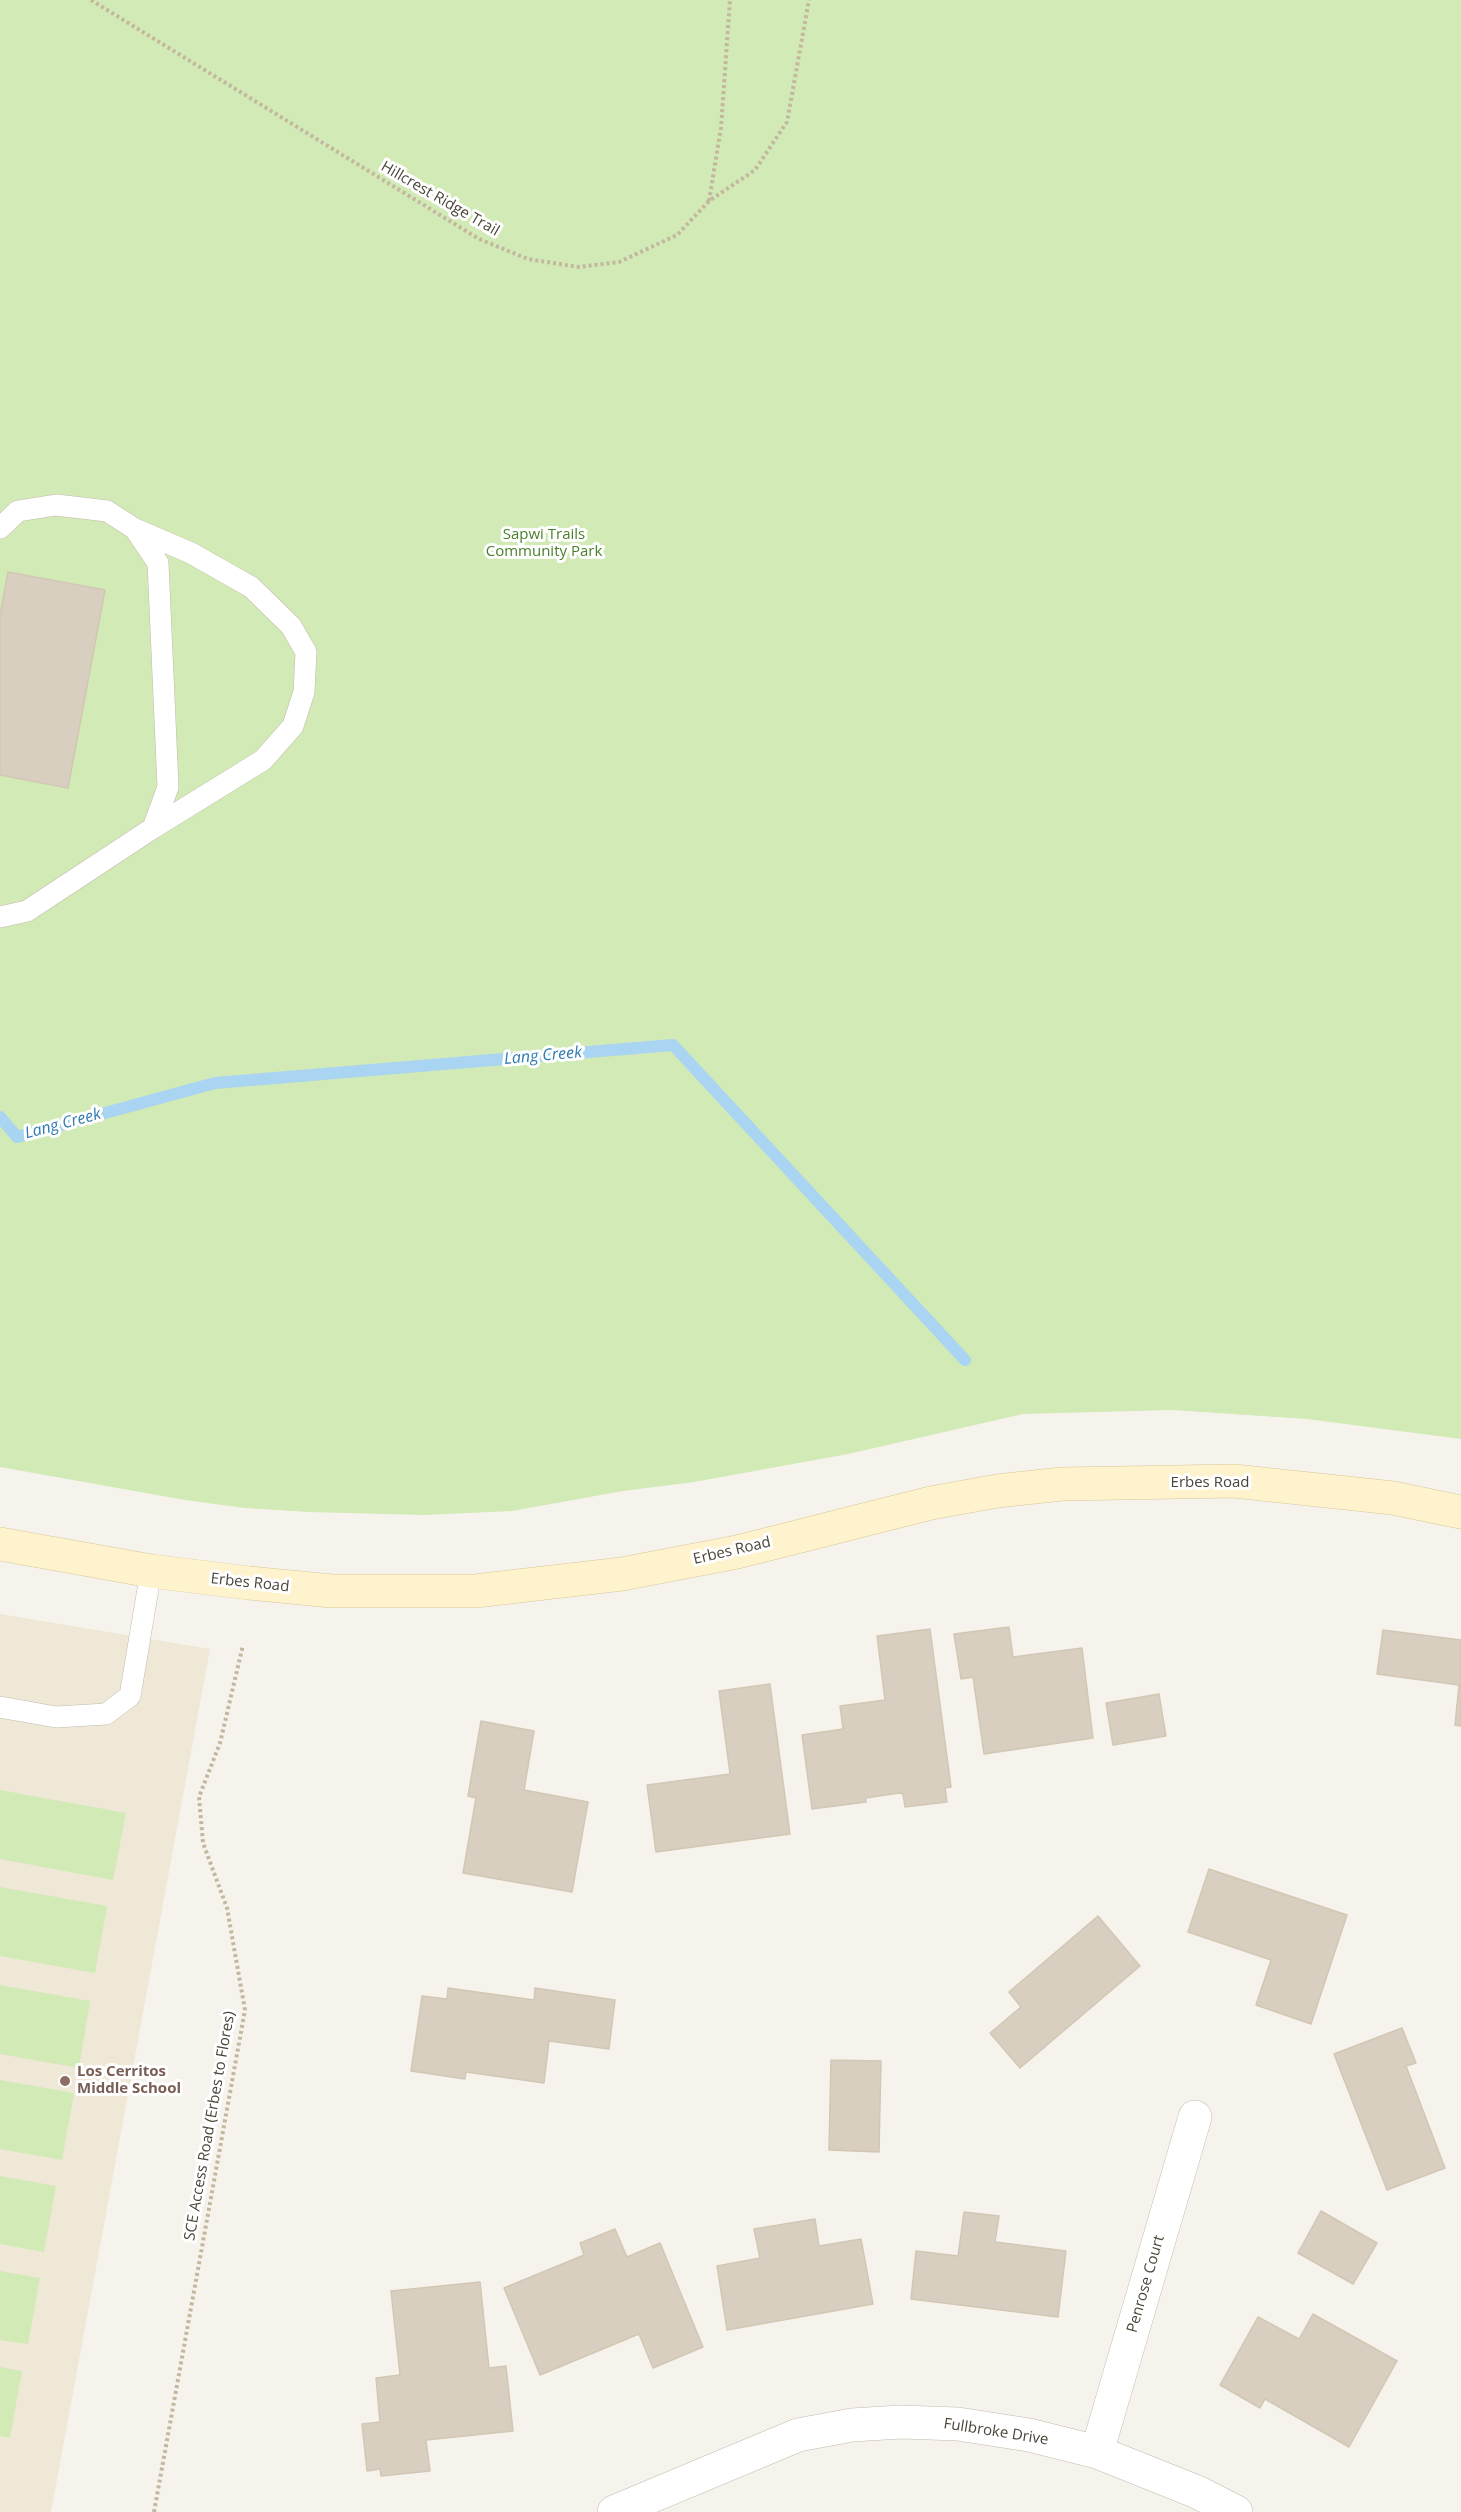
<!DOCTYPE html>
<html>
<head>
<meta charset="utf-8">
<style>
  body { margin:0 }
  canvas { display:block; background:#f6f3ec }
</style>
</head>
<body>
<canvas width="1461" height="2512"></canvas>
<script>
const g = document.querySelector('canvas').getContext('2d');
g.lineJoin = 'round';
function fill(path, color) { g.fillStyle = color; g.fill(path, 'evenodd'); }
const poly = rows => new Path2D(rows.map(r => 'M' + r).join(''));
function trace(path, color, width, dash) { g.strokeStyle = color; g.lineWidth = width; g.lineCap = dash ? 'butt' : 'round'; g.setLineDash(dash || []); g.stroke(path); }
function label(font, color, halo, rows, align = 'center') {
  g.font = font + ' "Open Sans",sans-serif'; g.lineWidth = 6; g.setLineDash([]); g.textBaseline = 'middle'; g.strokeStyle = halo; g.fillStyle = color; for (const [text, x, y, turn = 0] of rows) {
    g.save(); g.translate(x, y); g.rotate((+turn || 0) * Math.PI / 180); g.textAlign = isNaN(turn) ? turn : align; if (halo) g.strokeText(text, 0, 0); g.fillText(text, 0, 0); g.restore();
  }
}
fill(poly([
  [0,1614,210,1649,51,2512,0,2512]
]), '#efe8d6');
fill(poly([
  [0,0,1461,0,1461,1439,1307,1419,1172,1410,1023,1414,848,1454,694,1482,623,1491,512,1511,424,1515,308,1512,245,1508,185,1500,0,1467],
  [0,1790,126,1813,113,1880,0,1859],
  [0,1887,107,1906,95,1973,0,1956],
  [0,1985,90,2001,79,2068,0,2054],
  [0,2080,74,2093,62,2160,0,2149],
  [0,2176,56,2186,44,2252,0,2244],
  [0,2271,40,2278,28,2344,0,2340],
  [0,2367,22,2371,10,2438,0,2436]
]), '#d2eab5');
trace(poly([
  [0,1117,17,1137,215,1083,673,1045,965,1360]
]), '#a9d4f2', 12);
const building = poly([
  [8,572,105,590,68,788,0,775,0,615,8,572],
  [1009,1627,1013,1657,1082,1648,1093,1738,984,1754,973,1677,961,1679,954,1634,1009,1627],
  [930,1629,951,1787,945,1788,947,1802,905,1807,903,1794,899,1793,866,1798,866,1802,812,1809,802,1735,843,1729,840,1706,885,1700,877,1636,930,1629],
  [1383,1630,1461,1640,1461,1726,1455,1725,1459,1685,1377,1674,1383,1630],
  [770,1684,790,1834,656,1852,647,1785,730,1774,719,1691,770,1684],
  [1159,1694,1166,1736,1113,1745,1106,1703,1159,1694],
  [481,1721,534,1731,524,1790,588,1802,572,1892,463,1873,476,1798,468,1796,481,1721],
  [1209,1869,1347,1915,1311,2024,1256,2005,1271,1960,1188,1932,1209,1869],
  [1098,1916,1140,1966,1020,2068,990,2033,1021,2007,1009,1992,1098,1916],
  [448,1988,534,2000,535,1988,615,2000,609,2049,549,2041,544,2083,466,2072,465,2079,411,2071,422,1996,447,1999,448,1988],
  [1402,2028,1416,2063,1406,2066,1445,2168,1387,2190,1334,2054,1402,2028],
  [831,2060,881,2061,879,2152,829,2150,831,2060],
  [1321,2211,1377,2243,1353,2284,1298,2253,1321,2211],
  [964,2212,999,2216,995,2242,1066,2251,1058,2317,911,2299,916,2251,958,2256,964,2212],
  [815,2219,819,2246,861,2239,873,2304,727,2330,717,2266,760,2258,754,2229,815,2219],
  [615,2229,627,2257,660,2243,703,2347,653,2368,639,2334,540,2375,504,2288,584,2255,580,2243,615,2229],
  [480,2282,489,2368,506,2366,513,2431,426,2440,430,2471,381,2476,380,2469,367,2471,362,2424,380,2422,376,2378,400,2375,391,2291,480,2282],
  [1313,2314,1397,2361,1349,2447,1265,2399,1260,2408,1220,2385,1258,2317,1299,2339,1313,2314]
]);
fill(building, '#d8cfc1');
trace(building, '#d3c7b4', 1.5);
const service = poly([
  [0,528,18,511,56,505,107,511,135,529,158,563,168,787,153,828,27,911,0,917],
  [135,529,191,553,251,587,291,626,306,652,304,692,293,726,263,760,153,828],
  [0,1707,56,1717,106,1714,130,1696,151,1571]
]);
const minor = poly([
  [1097,2452,1195,2117],
  [614,2512,798,2435,852,2425,901,2422,958,2424,1029,2435,1097,2452,1197,2492,1236,2512]
]);
const secondary = poly([
  [0,1544,151,1571,249,1583,332,1591,475,1591,622,1574,737,1552,931,1503,997,1491,1062,1484,1234,1481,1393,1498,1461,1512]
]);
trace(service, '#c2bbae', 22);
trace(minor, '#c2bbae', 34);
trace(secondary, '#d6c79b', 34);
trace(poly([
  [91,0,479,239,528,259,578,267,619,262,677,235,709,201,755,170,787,122,809,0],
  [709,201,721,128,730,0],
  [154,2512,245,2010,227,1908,203,1843,199,1797,220,1743,243,1645]
]), '#c4b79f', 4, [3, 3]);
trace(service, '#fff', 21);
trace(minor, '#fff', 33);
trace(secondary, '#fff3cd', 33);
for (const [x, y, r, color] of [
  [65,2081,6,"#8d6e63"]
]) { const dot = new Path2D(); dot.arc(x, y, r, 0, 2 * Math.PI); g.fillStyle = color; g.fill(dot); trace(dot, '#fff', 2); }
label('15px', '#4b4439', '#fff', [
  ["Hillcrest Ridge Trail",440,199,30],
  ["Erbes Road",1210,1483],
  ["Erbes Road",732,1551,-13],
  ["Erbes Road",250,1583,6],
  ["SCE Access Road (Erbes to Flores)",210,2126,-80],
  ["Penrose Court",1146,2284,-74],
  ["Fullbroke Drive",996,2432,9]
]);
label('15px', '#4a7f2a', '#fff', [
  ["Sapwi Trails",544,535],
  ["Community Park",544,552]
]);
label('bold 15px', '#785e54', '#fff', [
  ["Los Cerritos",77,2072],
  ["Middle School",77,2089]
], 'left');
label('italic 16px', '#2e7ab2', '#fff', [
  ["Lang Creek",543,1056,-5],
  ["Lang Creek",63,1124,-15]
]);
</script>
</body>
</html>
